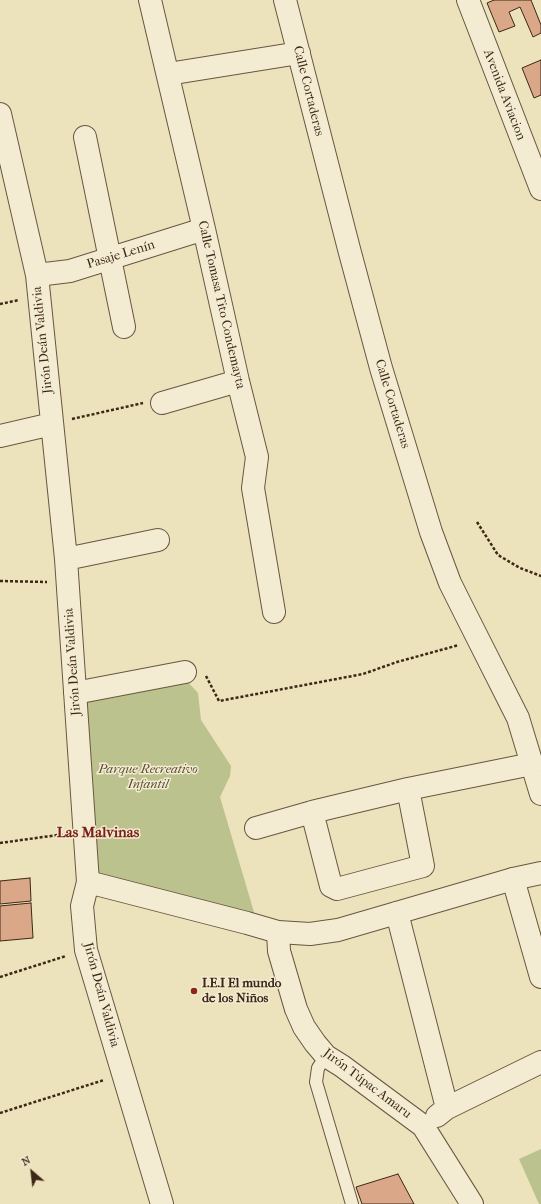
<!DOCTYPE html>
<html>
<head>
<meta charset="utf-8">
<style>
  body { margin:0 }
  #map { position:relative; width:541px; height:1204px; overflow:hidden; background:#ece2bb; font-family:"IM FELL French Canon",serif }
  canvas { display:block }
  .north { position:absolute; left:12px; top:1152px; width:40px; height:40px; -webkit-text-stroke:3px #f3ecd3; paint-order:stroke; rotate:332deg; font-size:11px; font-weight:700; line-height:16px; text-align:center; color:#3d2717 }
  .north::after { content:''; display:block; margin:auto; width:14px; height:18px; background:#3d2717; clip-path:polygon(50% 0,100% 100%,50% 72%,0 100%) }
</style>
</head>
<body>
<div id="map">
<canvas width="541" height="1204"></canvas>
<div class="north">N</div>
</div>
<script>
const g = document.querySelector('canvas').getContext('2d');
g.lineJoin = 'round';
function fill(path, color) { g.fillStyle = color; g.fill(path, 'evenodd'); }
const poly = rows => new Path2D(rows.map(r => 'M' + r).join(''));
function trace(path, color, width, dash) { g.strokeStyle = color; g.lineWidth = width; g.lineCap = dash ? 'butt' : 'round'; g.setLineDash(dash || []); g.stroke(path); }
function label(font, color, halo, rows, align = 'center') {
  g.font = font + ' "IM FELL French Canon",serif'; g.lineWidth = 3; g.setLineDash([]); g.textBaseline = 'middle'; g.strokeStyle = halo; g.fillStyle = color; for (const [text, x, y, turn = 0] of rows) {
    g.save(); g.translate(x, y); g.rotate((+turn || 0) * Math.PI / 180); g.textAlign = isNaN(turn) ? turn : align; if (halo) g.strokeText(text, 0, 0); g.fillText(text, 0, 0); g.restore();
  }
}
fill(poly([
  [184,678,198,693,201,720,231,766,230,776,220,797,256,919,80,867,70,727,87,698],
  [541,1149,541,1204,539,1204,519,1159]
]), '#bcc28d');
const building = poly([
  [494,0,531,0,541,25,541,33,533,37,520,7,509,12,515,26,499,32,487,3,494,0],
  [541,60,541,95,534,98,522,68,541,60],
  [30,878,31,901,0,904,0,881,30,878],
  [31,903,33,938,0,941,0,906,31,903],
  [398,1174,414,1204,362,1204,356,1187,398,1174]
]);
fill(building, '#daa888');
trace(building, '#3d2717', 1);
const service = poly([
  [326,1056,318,1068,316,1082,352,1204]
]);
const minor = poly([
  [150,0,204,229,238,381,257,457,253,488,274,612],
  [285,0,349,249,381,368,431,532,450,583,463,609,518,718,541,794],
  [468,0,541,189],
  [168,74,299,53],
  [0,114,37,275,66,559,88,882],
  [85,137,124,327],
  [37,275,70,271,204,229],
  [162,403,238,381],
  [0,436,52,424],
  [66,559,158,540],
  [75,693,185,672],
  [312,812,331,886,337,889,423,866,408,789],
  [256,828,312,812,408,789,532,764],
  [513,879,541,977],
  [397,913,447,1108],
  [278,932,279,951,296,1009,304,1027,315,1043,326,1056,342,1066,423,1126,472,1204],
  [437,1116,447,1108,541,1062]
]);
const tertiary = poly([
  [162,1204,86,950,82,906,88,882,247,923,278,932,310,934,338,930,513,879,541,873]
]);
trace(service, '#695640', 14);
trace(minor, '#695640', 24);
trace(tertiary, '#695640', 24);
trace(poly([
  [0,304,19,300],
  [72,419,143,403],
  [477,522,498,555,520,568,541,576],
  [0,581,47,582],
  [206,676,219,701,363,674,397,662,459,645],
  [0,843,65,834],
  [0,977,66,956],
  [0,1113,104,1080]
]), '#3d2717', 2.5, [3, 2]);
trace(service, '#f3ecd3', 12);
trace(minor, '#f3ecd3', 22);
trace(tertiary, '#f3ecd3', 22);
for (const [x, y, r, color] of [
  [194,991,4,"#8f2418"]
]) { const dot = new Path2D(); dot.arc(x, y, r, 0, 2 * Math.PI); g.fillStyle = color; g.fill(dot); trace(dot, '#f3ecd3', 1.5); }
label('13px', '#3d2717', '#f3ecd3', [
  ["Calle Cortaderas",308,91,76],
  ["Avenida Aviacion",504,95,69],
  ["Pasaje Lenín",121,255,-17],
  ["Calle Tomasa Tito Condemayta",221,305,77],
  ["Jirón Deán Valdivia",43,340,-96],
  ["Calle Cortaderas",392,404,73],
  ["Jirón Deán Valdivia",73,662,-94],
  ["Jirón Deán Valdivia",101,995,75],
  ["Jirón Túpac Amaru",367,1084,37]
]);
label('italic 13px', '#5d4e34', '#f3ecd3', [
  ["Parque Recreativo",148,770],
  ["Infantil",148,785]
]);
label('bold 13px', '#3d2717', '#f3ecd3', [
  ["I.E.I El mundo",202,984],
  ["de los Niños",202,999]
], 'left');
label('bold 15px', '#7a1f14', '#f3ecd3', [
  ["Las Malvinas",98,833]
]);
</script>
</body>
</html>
